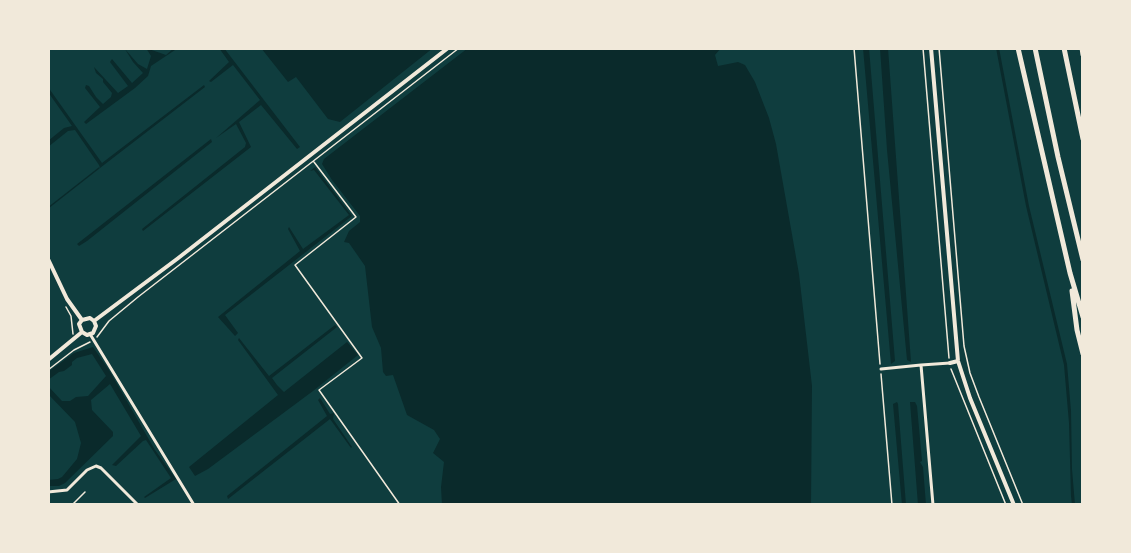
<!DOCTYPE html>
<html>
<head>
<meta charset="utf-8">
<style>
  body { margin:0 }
  #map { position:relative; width:1131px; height:553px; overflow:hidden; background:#0f3d3e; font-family:"Source Sans 3",sans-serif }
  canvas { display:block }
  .frame { position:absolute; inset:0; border:50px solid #f1e9da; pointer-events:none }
</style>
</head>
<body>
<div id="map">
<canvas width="1131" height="553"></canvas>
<div class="frame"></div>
</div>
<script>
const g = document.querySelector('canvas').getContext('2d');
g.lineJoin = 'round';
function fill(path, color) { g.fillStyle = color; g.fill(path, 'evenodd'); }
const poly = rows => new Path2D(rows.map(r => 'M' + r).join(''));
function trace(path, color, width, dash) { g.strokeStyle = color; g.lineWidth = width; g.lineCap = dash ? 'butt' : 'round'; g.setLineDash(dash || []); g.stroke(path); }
fill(poly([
  [146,48,166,55,174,48,178,48,151,66,148,76,135,88,86,124,84,122,100,107,85,88,86,85,89,86,96,97,103,104,111,97,112,93,103,82,103,79,96,73,94,67,118,93,128,86,110,62,112,59,132,83,143,73,133,62,125,49,138,64,147,69,151,56],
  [219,48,224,48,300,147,297,149,261,105,239,122,251,147,143,231,142,229,245,147,246,143,236,124,216,138,260,100,233,65,211,82,209,81,229,62],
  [261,48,433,48,340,122,328,119,296,77,288,82],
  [468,48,721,48,715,55,718,66,738,62,745,65,755,82,769,118,776,144,799,274,812,386,811,505,442,505,441,487,444,462,433,453,440,439,434,430,407,415,393,375,386,376,383,372,381,348,372,327,365,266,349,243,344,242,349,231,360,222,360,216,332,180,322,164,324,159],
  [863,48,869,48,895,361,891,364],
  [880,48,888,48,911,362,907,360,887,150],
  [996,48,999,48,1029,206,1067,364,1071,411,1072,469,1075,505,1072,505,1071,496,1069,423,1064,365,1026,206],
  [204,85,205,87,100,168,99,165,75,130,68,131,48,147,48,141,64,128,72,126,48,92,48,87,102,163],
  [211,139,212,142,87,241,79,246,77,244],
  [315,167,352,216,225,315,238,333,235,336,218,317,300,251,288,229,289,227,303,249,349,215,314,170,310,171],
  [335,325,337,327,272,378,277,385,284,392,347,342,358,355,313,391,208,469,195,476,189,467,278,395,238,340,239,338,269,376],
  [93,347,109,370,155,450,176,479,145,498,144,497,171,478,146,440,143,441,116,466,112,465,141,436,110,384,91,400,92,410,113,432,113,436,65,483,59,486,48,486,48,480,58,479,62,477,77,459,81,443,75,422,48,394,48,386,62,401,70,401,76,397,88,396,106,376,92,354,77,358,72,362,72,365,64,371,59,372,48,380,48,372,74,353],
  [320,398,330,414,334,413,333,419,352,447,351,448,330,419,228,499,227,496,327,416,318,400],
  [897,402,898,404,906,505,902,505,893,404],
  [910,402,915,402,917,406,922,461,920,462,923,467,926,505,918,505]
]), '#0a2a2b');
trace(poly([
  [48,208,99,168]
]), '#0a2a2b', 1.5);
trace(poly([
  [854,48,880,364],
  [923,48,949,358],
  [939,48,964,346,970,373,979,397,1023,505],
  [314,162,356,217,295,265,362,358,319,390,400,505],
  [66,307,71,316,73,334],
  [97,337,109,321,138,297,459,48],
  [951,369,1006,505],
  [48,370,74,350,90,342],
  [881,374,892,505],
  [72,505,85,492]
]), '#f1e9da', 1.5);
trace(poly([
  [90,334,194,505],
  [881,369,921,365],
  [48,492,67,490,87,470,96,466,101,468,138,505],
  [933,505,921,365,950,363]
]), '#f1e9da', 3);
trace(poly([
  [931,48,958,361,970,398,1014,505],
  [48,259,67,299,82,320],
  [82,320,90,318,94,321],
  [94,321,177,259,448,48],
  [82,332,87,335,93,333,96,326,94,321],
  [82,332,79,324,82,320],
  [48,360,82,332],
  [950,363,958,361]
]), '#f1e9da', 4);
trace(poly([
  [1018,48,1070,273,1083,317],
  [1035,48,1058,157,1083,260],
  [1064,48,1083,139],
  [1082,48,1083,55],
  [1072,291,1077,330,1083,354]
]), '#f1e9da', 5);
</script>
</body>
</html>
